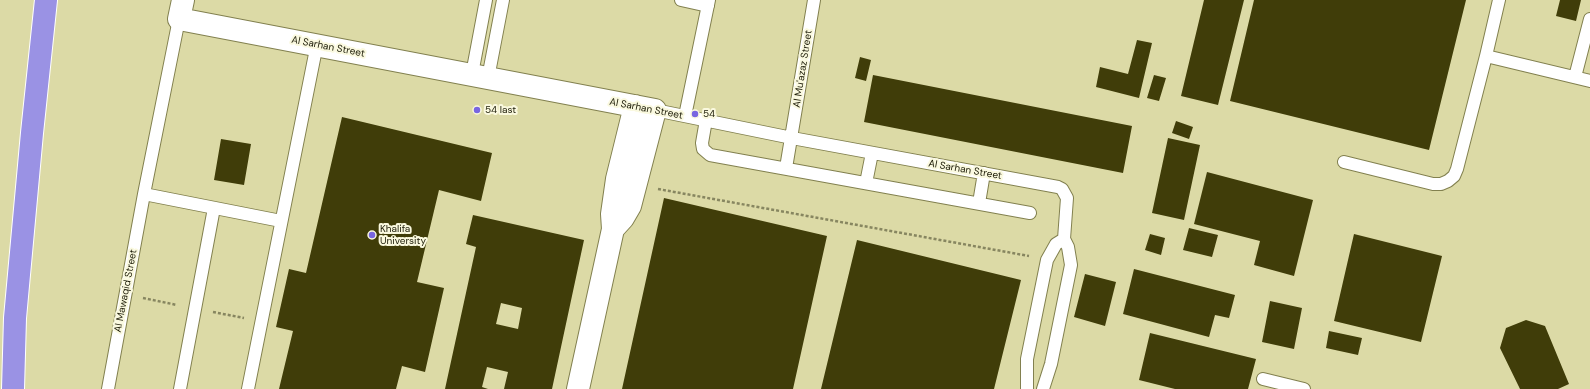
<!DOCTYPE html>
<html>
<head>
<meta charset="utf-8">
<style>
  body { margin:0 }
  canvas { display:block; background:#dcdaa6 }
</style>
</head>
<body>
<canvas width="1590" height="389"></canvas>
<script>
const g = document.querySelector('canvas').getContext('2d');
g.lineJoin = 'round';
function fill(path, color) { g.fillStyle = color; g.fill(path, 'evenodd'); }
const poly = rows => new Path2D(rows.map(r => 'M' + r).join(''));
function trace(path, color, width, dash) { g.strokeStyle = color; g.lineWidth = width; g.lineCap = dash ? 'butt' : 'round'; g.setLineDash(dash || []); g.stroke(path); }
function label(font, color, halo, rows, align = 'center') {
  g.font = font + ' "DM Sans",sans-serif'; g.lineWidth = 4; g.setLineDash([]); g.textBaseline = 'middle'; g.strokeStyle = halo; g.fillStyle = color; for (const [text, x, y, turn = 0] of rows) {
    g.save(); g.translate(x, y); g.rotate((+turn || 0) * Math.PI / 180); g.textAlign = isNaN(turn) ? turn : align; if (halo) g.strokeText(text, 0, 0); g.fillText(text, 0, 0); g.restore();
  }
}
fill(poly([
  [1204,0,1244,0,1218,105,1181,96],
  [1254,0,1466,0,1429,150,1230,101],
  [1560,0,1581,0,1576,21,1556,16],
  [1137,40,1152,43,1139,98,1096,87,1100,67,1128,74],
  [860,57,871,60,866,81,855,78],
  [873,75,1132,126,1123,173,864,122],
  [1154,75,1166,78,1159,101,1147,98],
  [342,117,492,153,481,201,439,190,417,282,444,288,425,372,402,366,396,389,279,389,293,331,276,327,289,269,306,273],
  [1176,121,1193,127,1189,139,1172,133],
  [1168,138,1200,145,1184,220,1152,213],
  [221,139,251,144,244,185,214,180],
  [1207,172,1313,200,1294,276,1254,265,1260,241,1194,224],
  [664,198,827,236,793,389,622,389],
  [473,215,584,240,552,389,504,389,508,372,487,367,482,387,488,389,445,389,476,247,466,244],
  [501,303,522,308,518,329,496,324],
  [1189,228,1218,235,1212,257,1183,250],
  [1150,234,1165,238,1161,255,1145,250],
  [1354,234,1442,256,1421,342,1334,321],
  [857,240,1021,280,994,389,821,389],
  [1134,269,1235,295,1229,318,1215,315,1209,337,1123,314],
  [1085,274,1116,282,1105,326,1074,317],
  [1270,301,1302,308,1294,349,1262,342],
  [1526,320,1545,326,1569,384,1558,389,1520,389,1500,348,1506,328],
  [1329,331,1362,338,1358,355,1326,348],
  [1150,333,1256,359,1248,389,1175,389,1139,380]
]), '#403d09');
const service = poly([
  [681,0,708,6],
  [1486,56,1590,81],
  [472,74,486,0],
  [1575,77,1590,19],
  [488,78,503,0],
  [655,110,792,138,1058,187,1062,189,1067,198,1064,239,1068,247,1071,265,1051,364,1043,389],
  [685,116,709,0],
  [706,120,702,143,703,149,710,155,1030,213],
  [1344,162,1433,184,1441,184,1448,181,1454,176,1457,169,1486,56,1499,0],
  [786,168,814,0],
  [866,183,872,153],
  [144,194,281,221],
  [979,203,984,173],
  [1263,379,1304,389],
  [108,389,144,194,179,19],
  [180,389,214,208],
  [248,389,317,44],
  [1027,389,1027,359,1047,260,1056,244,1064,239]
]);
const minor = poly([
  [183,0,179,19,655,110,630,206,623,218,613,229],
  [578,389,613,229,612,214,617,179,635,106]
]);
const trunk = poly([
  [13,389,15,318,32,133,46,0]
]);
trace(service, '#82804f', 14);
trace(minor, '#82804f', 24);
trace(trunk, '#fff', 24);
trace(poly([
  [658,189,1029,256],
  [143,298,177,305],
  [213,312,244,318]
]), '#878660', 2.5, [3, 2]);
trace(service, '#fff', 12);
trace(minor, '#fff', 22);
trace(trunk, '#9a92e4', 22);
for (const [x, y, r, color] of [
  [477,110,4,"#7866e1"],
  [695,114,4,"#7866e1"],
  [372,235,4,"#7866e1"]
]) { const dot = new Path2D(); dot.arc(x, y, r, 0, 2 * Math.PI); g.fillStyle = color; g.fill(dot); trace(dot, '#faf9df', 1.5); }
label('10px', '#1c1b07', '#faf9df', [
  ["Al Sarhan Street",328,47,11],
  ["Al Mu'azaz Street",803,69,-81],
  ["Al Sarhan Street",646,109,11],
  ["Al Sarhan Street",965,170,10],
  ["Al Mawaqid Street",126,291,-79]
]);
label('10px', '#1c1b07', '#faf9df', [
  ["54 last",485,110],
  ["54",703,114],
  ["Khalifa",380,229],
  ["University",380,241]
], 'left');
</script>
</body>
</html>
